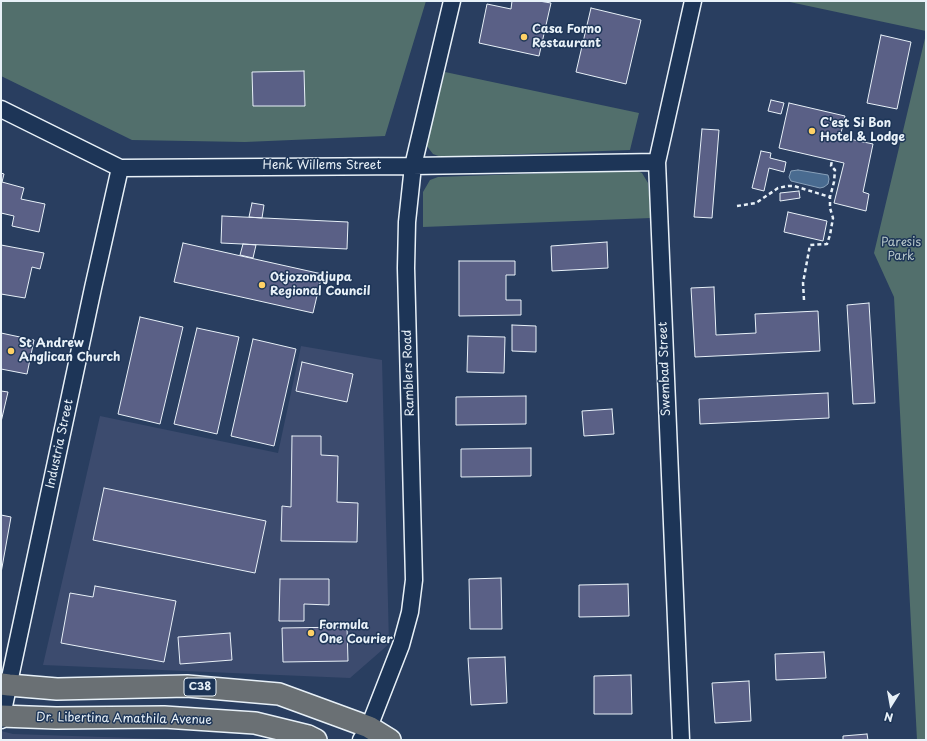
<!DOCTYPE html>
<html>
<head>
<meta charset="utf-8">
<style>
  body { margin:0 }
  #map { position:relative; width:927px; height:741px; overflow:hidden; background:#293e60; font-family:"Playpen Sans",sans-serif }
  canvas { display:block }
  .frame { position:absolute; inset:0; border:2px solid #e8f1f8; pointer-events:none }
  .north { position:absolute; left:871px; top:685px; width:40px; height:40px; -webkit-text-stroke:3px #1d3557; paint-order:stroke; rotate:191deg; font-size:11px; font-weight:700; line-height:16px; text-align:center; color:#e8f1f8 }
  .north::after { content:''; display:block; margin:auto; width:14px; height:18px; background:#e8f1f8; clip-path:polygon(50% 0,100% 100%,50% 72%,0 100%) }
</style>
</head>
<body>
<div id="map">
<canvas width="927" height="741"></canvas>
<div class="frame"></div>
<div class="north">N</div>
</div>
<script>
const g = document.querySelector('canvas').getContext('2d');
g.lineJoin = 'round';
function fill(path, color) { g.fillStyle = color; g.fill(path, 'evenodd'); }
const poly = rows => new Path2D(rows.map(r => 'M' + r).join(''));
function trace(path, color, width, dash) { g.strokeStyle = color; g.lineWidth = width; g.lineCap = dash ? 'butt' : 'round'; g.setLineDash(dash || []); g.stroke(path); }
function label(font, color, halo, rows, align = 'center') {
  g.font = font + ' "Playpen Sans",sans-serif'; g.lineWidth = 3; g.setLineDash([]); g.textBaseline = 'middle'; g.strokeStyle = halo; g.fillStyle = color; for (const [text, x, y, turn = 0] of rows) {
    g.save(); g.translate(x, y); g.rotate((+turn || 0) * Math.PI / 180); g.textAlign = isNaN(turn) ? turn : align; if (halo) g.strokeText(text, 0, 0); g.fillText(text, 0, 0); g.restore();
  }
}
fill(poly([
  [301,346,382,360,389,644,350,678,43,665,100,416,278,453],
  [1,731,13,734,194,740,1,740]
]), '#3c4b6e');
fill(poly([
  [1,1,426,1,385,136,245,142,132,140,1,76],
  [785,1,926,1,926,31],
  [926,34,926,740,917,740,894,297,874,253],
  [445,72,639,113,630,150,441,157,433,154,426,145],
  [634,170,642,173,648,183,651,218,423,227,423,192,430,180,438,177]
]), '#526f6c');
const water = poly([
  [798,170,828,175,829,179,828,184,824,187,820,188,791,181,789,177,791,171,798,170]
]);
fill(water, '#496b90');
trace(water, '#89a1ba', 1);
const building = poly([
  [512,1,539,1,551,3,539,56,479,43,487,4,511,9,512,1],
  [591,8,641,20,626,84,576,72,591,8],
  [881,35,911,42,897,109,867,103,881,35],
  [304,71,305,106,253,106,252,72,304,71],
  [771,100,784,103,781,114,768,111,771,100],
  [789,103,845,116,840,137,873,144,863,192,869,194,866,211,834,203,844,163,779,148,789,103],
  [702,129,719,130,712,218,694,217,702,129],
  [761,151,771,153,770,158,786,162,784,172,769,168,764,191,752,188,761,151],
  [1,173,4,174,2,182,24,188,21,199,45,204,39,232,12,226,14,216,1,213,1,173],
  [799,191,800,198,780,201,780,193,799,191],
  [252,203,264,205,262,218,249,217,252,203],
  [788,212,827,221,823,241,784,232,788,212],
  [222,216,348,222,347,249,221,243,222,216],
  [607,242,608,268,552,271,551,246,607,242],
  [183,243,322,274,313,313,174,282,183,243],
  [243,244,256,245,253,258,240,255,243,244],
  [1,245,44,253,40,269,32,267,25,298,1,294,1,245],
  [459,261,515,261,515,275,506,275,506,300,521,300,521,315,459,316,459,261],
  [714,287,716,335,756,333,755,314,818,311,820,351,695,357,691,288,714,287],
  [869,303,875,403,853,404,847,305,869,303],
  [140,317,183,327,160,424,118,414,140,317],
  [512,325,536,326,536,352,512,351,512,325],
  [197,328,239,337,217,434,174,424,197,328],
  [1,333,34,340,27,374,1,369,1,333],
  [468,336,505,337,504,373,467,372,468,336],
  [253,339,296,349,274,446,231,436,253,339],
  [302,362,353,374,347,402,296,391,302,362],
  [1,391,8,392,1,422,1,391],
  [828,393,829,418,700,424,699,399,828,393],
  [526,396,526,424,456,425,456,397,526,396],
  [612,409,614,434,584,436,582,411,612,409],
  [292,436,321,436,321,455,338,456,337,502,358,503,357,542,281,541,282,506,291,507,292,436],
  [531,448,531,476,461,477,461,449,531,448],
  [104,488,266,521,255,573,93,540,104,488],
  [1,515,11,517,1,573,1,515],
  [501,578,502,629,470,629,469,579,501,578],
  [280,579,329,579,329,605,304,604,304,621,279,621,280,579],
  [628,584,629,616,579,617,579,585,628,584],
  [95,586,176,601,164,662,61,643,70,593,93,597,95,586],
  [347,627,348,661,283,662,282,628,347,627],
  [230,633,232,660,180,664,178,637,230,633],
  [824,652,826,678,776,680,775,654,824,652],
  [505,657,507,703,471,705,468,658,505,657],
  [631,675,632,714,594,714,594,676,631,675],
  [749,681,751,721,715,723,712,683,749,681],
  [867,734,868,740,843,740,843,736,867,734]
]);
fill(building, '#5a6086');
trace(building, '#e8f1f8', 1);
const minor = poly([
  [1,109,120,168,413,166,657,162],
  [1,720,93,288,120,168],
  [361,740,369,727,401,645,410,612,414,580,406,268,407,222,413,166,452,1],
  [681,740,657,162,693,1]
]);
const major = poly([
  [1,684,9,685,57,689,187,686,279,694,369,727,390,740],
  [1,716,56,718,164,717,255,723,308,736,316,740]
]);
trace(minor, '#e8f1f8', 19);
trace(major, '#e8f1f8', 24);
trace(poly([
  [737,206,756,203,778,188,788,186,794,186,830,197],
  [804,300,803,283,810,245,827,244,830,235,833,218,830,208,830,197,834,182,835,170,831,166,832,160]
]), '#e8f1f8', 2.5, [4, 3]);
trace(minor, '#1d3557', 16);
trace(major, '#6a7074', 21);
for (const [x, y, r, color] of [
  [524,37,4,"#ffd166"],
  [812,131,4,"#ffd166"],
  [262,285,4,"#ffd166"],
  [11,351,4,"#ffd166"],
  [311,633,4,"#ffd166"]
]) { const dot = new Path2D(); dot.arc(x, y, r, 0, 2 * Math.PI); g.fillStyle = color; g.fill(dot); trace(dot, '#1d3557', 1.5); }
for (const [x, y, w] of [
  [200,687,32]
]) { const box = new Path2D(); box.roundRect(x - w / 2, y - 9, w, 18, 3); g.fillStyle = '#1d3557'; g.fill(box); trace(box, '#e8f1f8', 1); }
label('bold 11px', '#e8f1f8', null, [
  ["C38",200,687]
]);
label('bold 12px', '#e8f1f8', '#1d3557', [
  ["Casa Forno",532,30],
  ["Restaurant",532,44],
  ["C'est Si Bon",820,124],
  ["Hotel & Lodge",820,138],
  ["Otjozondjupa",270,278],
  ["Regional Council",270,292],
  ["St Andrew",19,344],
  ["Anglican Church",19,358],
  ["Formula",319,626],
  ["One Courier",319,640]
], 'left');
label('12px', '#e8f1f8', '#1d3557', [
  ["Henk Willems Street",322,166],
  ["Swembad Street",665,369,-92],
  ["Ramblers Road",409,373,-92],
  ["Industria Street",60,444,-78],
  ["Dr. Libertina Amathila Avenue",124,719,1]
]);
label('12px', '#b4c4c7', '#1d3557', [
  ["Paresis",901,243],
  ["Park",901,257]
]);
</script>
</body>
</html>
